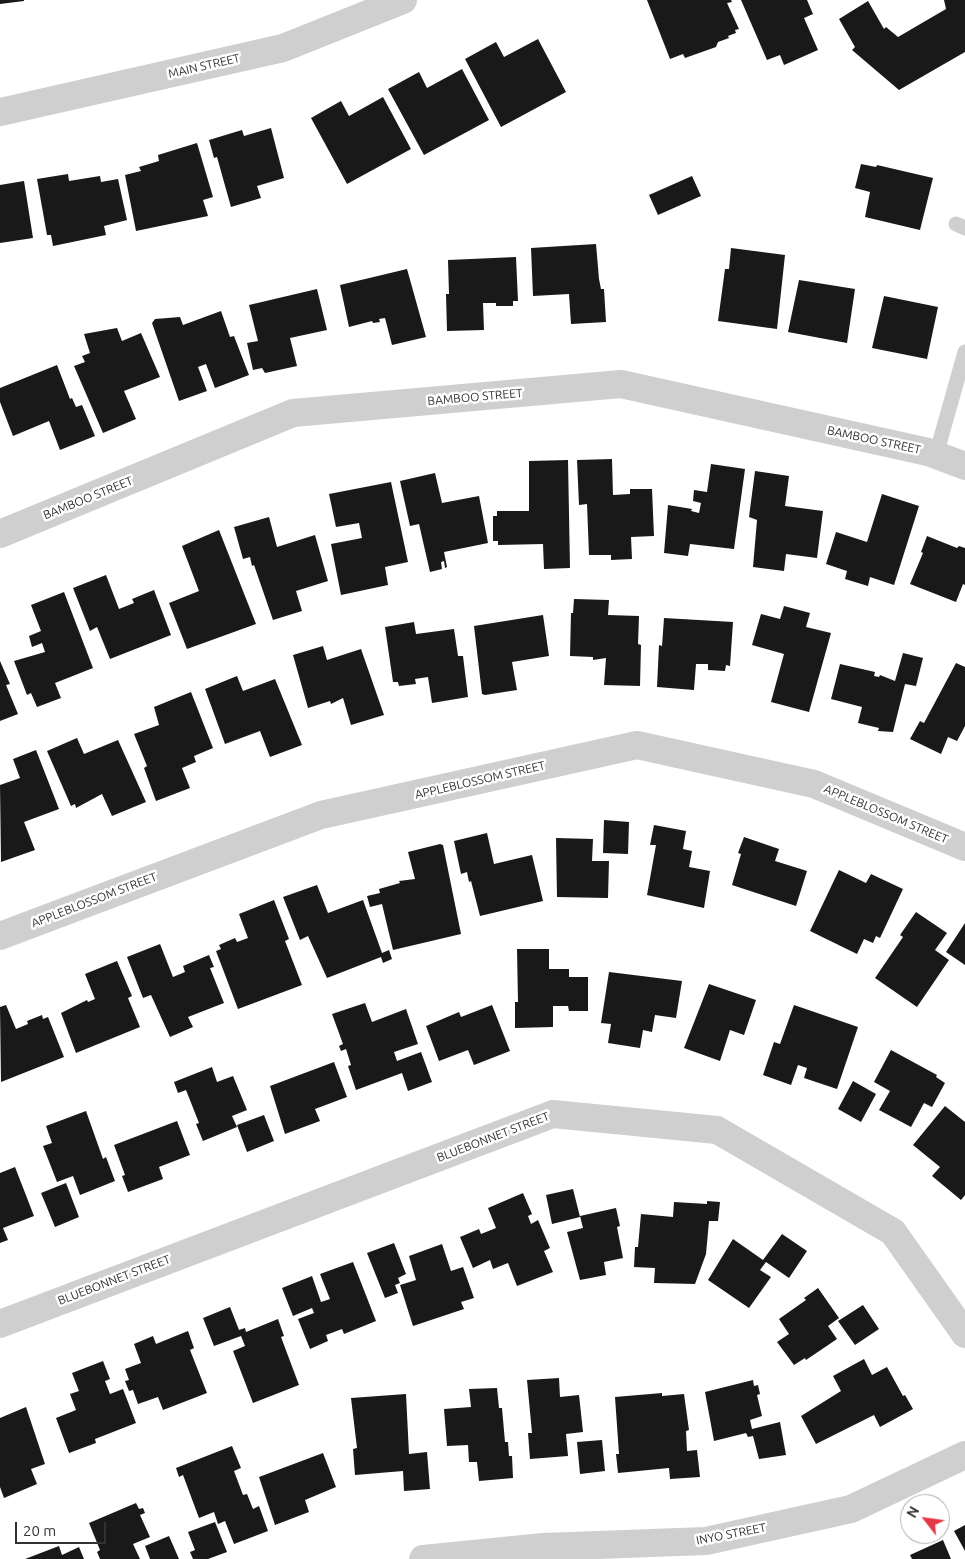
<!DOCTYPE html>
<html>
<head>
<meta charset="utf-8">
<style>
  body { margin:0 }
  #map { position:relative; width:965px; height:1559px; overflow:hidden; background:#fff; font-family:Ubuntu,sans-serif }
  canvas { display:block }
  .north { position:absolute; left:900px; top:1494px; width:50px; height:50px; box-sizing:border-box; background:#fff; border:1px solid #adadad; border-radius:50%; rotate:300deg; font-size:14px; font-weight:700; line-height:20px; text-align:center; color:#323232 }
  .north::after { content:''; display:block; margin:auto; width:18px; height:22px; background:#e53845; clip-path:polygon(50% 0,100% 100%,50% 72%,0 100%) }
  .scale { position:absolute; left:15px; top:1522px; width:91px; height:22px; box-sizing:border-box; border:2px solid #323232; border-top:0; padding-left:6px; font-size:15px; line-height:18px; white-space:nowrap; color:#323232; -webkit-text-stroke:4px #fff; paint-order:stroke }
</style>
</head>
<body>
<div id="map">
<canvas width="965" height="1559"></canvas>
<div class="north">N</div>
<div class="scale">20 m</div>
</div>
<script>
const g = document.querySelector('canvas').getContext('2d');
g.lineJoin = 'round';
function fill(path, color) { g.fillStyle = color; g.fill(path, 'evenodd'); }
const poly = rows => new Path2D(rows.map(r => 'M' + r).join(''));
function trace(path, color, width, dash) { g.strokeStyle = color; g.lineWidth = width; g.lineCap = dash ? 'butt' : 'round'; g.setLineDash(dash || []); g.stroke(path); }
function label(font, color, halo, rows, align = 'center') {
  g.font = font + ' Ubuntu,sans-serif'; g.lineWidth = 5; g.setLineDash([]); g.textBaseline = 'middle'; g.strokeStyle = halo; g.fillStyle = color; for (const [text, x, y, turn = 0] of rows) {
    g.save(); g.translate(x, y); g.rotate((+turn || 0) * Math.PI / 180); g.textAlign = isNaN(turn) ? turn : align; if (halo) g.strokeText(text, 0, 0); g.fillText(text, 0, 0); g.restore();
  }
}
fill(poly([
  [0,0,24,0,24,1,0,4],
  [647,0,731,0,732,2,727,3,739,29,735,30,736,33,728,36,729,38,718,42,716,47,685,58,683,54,670,59],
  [741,0,807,0,813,14,804,18,818,50,784,65,780,55,767,60],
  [944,0,965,0,965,52,899,90,852,50,855,47,839,19,868,1,884,29,886,27,898,37,946,9],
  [538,39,566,92,501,127,465,59,496,42,504,57],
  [462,69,489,120,424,155,388,89,419,72,427,88],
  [383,97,411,149,347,184,311,118,341,101,349,116],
  [271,128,284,178,257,186,261,198,231,207,217,157,214,158,209,140,242,130,244,136],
  [197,143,213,197,203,200,208,216,136,231,125,175,141,171,139,167,159,161,158,155],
  [861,164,876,167,877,165,933,178,920,230,865,217,870,192,855,188],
  [68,174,69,181,100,176,101,182,118,179,127,220,104,226,106,235,53,246,51,235,47,235,37,179],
  [692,176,701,196,658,215,649,195],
  [24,181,33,238,0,243,0,185],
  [596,244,599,279,601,289,604,289,606,322,571,324,569,294,533,296,531,248],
  [731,248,785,255,777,329,718,321,725,269,729,269],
  [516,257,518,301,513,301,513,306,496,306,496,303,483,303,484,330,447,331,446,294,449,294,448,260],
  [407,269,426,337,392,345,385,318,379,319,380,322,373,323,372,321,349,327,340,285],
  [799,280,855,289,847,343,788,332],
  [317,289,327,330,290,338,297,366,265,373,262,368,253,370,247,343,258,341,249,305],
  [884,296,938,307,927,359,872,348],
  [221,311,230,337,234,336,249,375,215,388,206,364,198,367,207,391,179,401,152,323,155,319,180,317,183,325],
  [117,328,122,341,141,333,160,377,124,391,136,419,103,433,74,366,85,362,82,356,90,353,84,334],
  [57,365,70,399,72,398,76,407,82,405,95,436,60,450,49,421,13,436,0,402,0,388],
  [612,459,613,495,630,494,630,489,652,489,654,536,631,537,632,559,611,560,611,555,589,555,587,504,579,505,577,460],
  [568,460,570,568,544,569,543,544,498,545,498,541,493,541,493,516,497,516,497,511,529,511,529,461],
  [711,464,745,469,734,549,690,544,688,556,664,553,668,505,692,509,691,511,699,513,701,503,693,501,694,490,707,492],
  [755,471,789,476,785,506,823,511,817,558,786,554,784,571,753,567,757,520,749,517],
  [435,473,442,503,479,496,488,543,444,552,447,567,445,568,444,561,441,562,442,569,430,572,419,524,410,526,400,481],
  [391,482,408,562,385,567,388,585,341,595,331,544,362,538,359,523,336,527,329,494],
  [882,494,919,506,894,585,870,577,868,586,845,579,847,571,826,564,836,532,867,542],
  [269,517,277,547,315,535,328,581,296,591,302,611,273,620,254,565,252,566,250,557,243,559,234,527],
  [219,530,256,624,187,649,169,603,199,591,182,546],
  [927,536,957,548,959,546,965,548,965,585,963,584,956,602,910,584,923,553,921,552],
  [106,575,119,609,134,603,132,599,154,590,171,635,110,659,97,627,90,631,73,588],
  [64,592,93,668,55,683,61,698,37,707,31,693,27,695,14,661,45,652,42,643,32,647,29,636,41,631,31,605],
  [574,599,609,600,608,615,639,616,638,644,641,645,640,686,604,685,606,658,593,660,593,657,570,656,571,613,573,613],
  [784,606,810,613,806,627,831,633,809,712,771,702,784,654,752,645,761,614,780,619],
  [543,615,549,656,512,662,517,690,485,695,482,694,474,626],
  [664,618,733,622,730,666,726,665,725,671,708,670,708,664,696,664,694,690,657,687,659,645,662,646],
  [414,622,416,634,454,629,458,656,463,656,468,697,432,703,428,677,415,679,416,684,399,686,398,682,393,682,385,627],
  [323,646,327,660,361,649,384,715,351,725,343,698,331,704,330,701,308,708,293,655],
  [903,653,923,658,916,686,905,684,893,732,878,731,879,728,858,723,862,707,831,699,840,664,875,672,874,676,879,677,880,675,895,681],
  [0,661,10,684,6,685,18,714,0,721],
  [956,663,965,667,965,726,957,741,948,737,941,754,910,739,920,721,924,723],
  [237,676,243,691,275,679,302,745,270,757,260,731,225,744,205,689],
  [191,692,213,748,194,756,196,762,182,768,190,788,156,801,144,768,147,766,134,734,159,725,154,707],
  [77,738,84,754,118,740,146,802,112,816,102,794,76,808,75,804,71,806,47,751],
  [36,750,59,809,24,822,35,850,1,862,0,785,20,778,13,759],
  [604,820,629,822,628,854,603,853],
  [654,825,686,831,683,849,692,851,689,867,710,871,704,908,647,895,656,845,650,845],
  [487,833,494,864,532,855,543,901,480,916,471,881,469,882,467,872,461,874,454,841],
  [744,837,779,849,775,861,807,871,796,906,732,885,741,854,738,853],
  [556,838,593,839,592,861,609,861,608,898,557,897],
  [440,844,443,845,461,934,393,950,382,904,370,907,367,896,380,893,379,889,400,883,399,881,415,879,408,852],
  [839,870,866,883,871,874,903,889,880,938,876,936,873,943,864,939,857,954,810,931],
  [317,885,328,913,363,900,382,953,389,950,392,959,383,963,381,957,327,978,308,936,300,940,283,897],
  [274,900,289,939,285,941,302,985,238,1009,216,951,221,949,219,945,235,938,237,942,248,938,239,914],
  [916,912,947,933,935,950,949,960,917,1007,875,978,903,937,900,935],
  [965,923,965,965,946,952],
  [160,944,173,977,185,972,183,966,209,955,214,967,210,968,224,1003,188,1017,193,1027,170,1037,151,995,143,998,127,957],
  [517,949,549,949,549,969,569,969,569,977,588,977,588,1011,569,1011,568,1006,553,1006,553,1027,515,1028,515,1002,518,1002],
  [117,961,132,996,128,998,140,1027,76,1053,61,1013,87,1000,88,1002,95,999,85,974],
  [609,972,682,981,676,1018,655,1015,652,1032,643,1030,640,1048,608,1043,611,1024,601,1023],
  [709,984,756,1000,744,1035,730,1030,720,1061,684,1048],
  [365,1003,372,1022,406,1009,418,1044,394,1052,397,1061,421,1052,432,1082,408,1091,402,1073,356,1090,348,1066,351,1065,346,1049,341,1051,339,1046,343,1044,332,1014],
  [6,1005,16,1029,28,1024,27,1021,42,1015,43,1019,48,1017,64,1057,1,1082,0,1007],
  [492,1005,510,1051,474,1065,468,1050,439,1061,426,1026,459,1012,461,1017],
  [794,1005,858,1027,837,1089,804,1078,807,1068,798,1065,791,1085,763,1075,774,1042,780,1044],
  [891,1050,937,1075,936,1077,945,1083,932,1107,924,1103,911,1127,879,1110,890,1091,874,1082],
  [334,1062,347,1097,315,1109,320,1121,285,1134,270,1086],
  [212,1067,217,1082,233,1076,247,1110,232,1116,237,1127,203,1141,196,1124,199,1123,186,1090,178,1093,174,1082],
  [853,1081,876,1094,861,1122,838,1109],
  [945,1106,965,1122,965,1195,961,1200,932,1176,940,1167,913,1145],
  [86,1111,103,1159,106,1157,115,1181,80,1195,73,1176,57,1182,43,1146,52,1143,46,1126],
  [264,1115,274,1141,247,1152,237,1125],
  [177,1121,190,1155,159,1167,163,1179,128,1192,122,1176,125,1175,114,1145],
  [15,1167,34,1216,3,1228,8,1240,0,1243,0,1173],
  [66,1183,79,1217,55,1227,41,1193],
  [573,1189,580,1217,552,1224,546,1195],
  [523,1193,532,1214,528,1216,531,1224,538,1220,550,1248,544,1251,553,1272,517,1286,508,1263,493,1269,490,1260,473,1268,460,1237,479,1229,481,1234,496,1228,488,1208],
  [707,1201,720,1202,718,1221,709,1221,706,1254,695,1284,654,1283,655,1268,634,1267,635,1247,638,1247,641,1214,673,1217,674,1202,707,1204],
  [616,1208,620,1226,617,1227,623,1258,604,1262,606,1275,580,1280,567,1232,583,1228,580,1216],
  [782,1234,807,1251,789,1278,766,1262,760,1270,771,1277,749,1308,708,1280,733,1239,763,1260],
  [394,1243,406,1274,398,1278,400,1283,395,1285,398,1293,385,1298,367,1253],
  [442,1244,451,1271,463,1267,474,1298,461,1302,464,1309,413,1326,400,1285,416,1280,409,1256],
  [353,1262,376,1321,344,1334,342,1329,326,1335,328,1341,310,1349,298,1319,314,1313,312,1308,293,1316,282,1288,312,1276,321,1302,330,1299,320,1274],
  [818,1288,839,1318,828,1326,837,1339,806,1360,805,1358,794,1365,777,1342,789,1334,779,1319,806,1300,804,1298],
  [863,1305,879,1329,855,1345,838,1321],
  [230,1307,239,1330,245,1328,246,1332,278,1319,284,1336,281,1337,299,1385,253,1403,233,1351,245,1346,241,1336,214,1346,203,1318],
  [188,1331,194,1348,190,1350,207,1393,163,1410,158,1397,138,1404,133,1390,129,1391,125,1381,129,1380,125,1369,141,1363,134,1344,153,1336,156,1344],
  [864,1359,872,1375,887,1367,903,1396,905,1395,913,1409,880,1427,874,1415,816,1444,801,1416,841,1391,833,1376],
  [103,1361,110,1379,105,1381,110,1394,123,1389,136,1423,95,1439,96,1443,69,1453,56,1418,76,1410,70,1394,79,1391,72,1373],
  [559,1378,560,1397,579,1395,583,1432,566,1434,568,1456,530,1459,528,1433,532,1433,527,1380],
  [753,1380,754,1386,758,1385,760,1394,757,1395,762,1416,750,1420,752,1429,780,1422,786,1455,759,1459,753,1436,748,1437,746,1433,714,1441,705,1392],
  [497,1388,499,1408,502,1408,505,1442,508,1442,509,1456,512,1456,513,1478,479,1481,477,1462,469,1462,468,1445,447,1446,444,1409,471,1407,469,1389],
  [662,1393,662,1396,684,1394,689,1430,686,1431,687,1451,697,1450,700,1477,670,1479,669,1468,618,1473,616,1454,619,1454,615,1397],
  [406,1394,409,1454,427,1452,430,1489,404,1491,403,1471,355,1475,353,1449,357,1448,351,1398],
  [26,1407,45,1464,31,1469,37,1484,4,1498,0,1487,0,1418],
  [602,1440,605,1471,580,1474,577,1442],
  [232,1446,241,1468,234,1471,243,1495,247,1494,253,1509,259,1506,268,1531,234,1544,225,1521,218,1524,214,1512,199,1518,183,1475,179,1477,176,1468],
  [323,1453,336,1487,305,1500,309,1512,275,1525,259,1477],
  [136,1503,139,1509,143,1508,145,1513,140,1515,150,1537,133,1544,140,1559,100,1559,97,1552,100,1550,89,1523],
  [215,1522,227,1552,208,1559,193,1559,190,1552,195,1550,188,1532],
  [965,1525,965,1551,954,1531],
  [169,1536,179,1559,150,1559,145,1546],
  [943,1540,951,1559,912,1559,910,1555],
  [59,1546,62,1555,79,1547,84,1559,25,1559]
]), '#191919');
trace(poly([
  [956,224,965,228],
  [936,455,965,352]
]), '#cfcfcf', 15);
trace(poly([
  [0,534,293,413,621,384,928,452,965,466],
  [0,936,321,815,637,745,814,784,965,847],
  [0,1324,553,1114,717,1130,893,1232,965,1334],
  [423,1559,543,1547,706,1541,851,1509,965,1455]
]), '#cfcfcf', 28);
trace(poly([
  [0,112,283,48,403,0]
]), '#cfcfcf', 28);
label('12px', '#323232', '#fff', [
  ["MAIN STREET",204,66,-13],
  ["BAMBOO STREET",475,397,-5],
  ["BAMBOO STREET",874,440,12],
  ["BAMBOO STREET",88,498,-22],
  ["APPLEBLOSSOM STREET",480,780,-13],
  ["APPLEBLOSSOM STREET",886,814,23],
  ["APPLEBLOSSOM STREET",94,900,-21],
  ["BLUEBONNET STREET",493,1137,-21],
  ["BLUEBONNET STREET",114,1280,-21],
  ["INYO STREET",731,1534,-11]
]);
</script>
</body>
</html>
